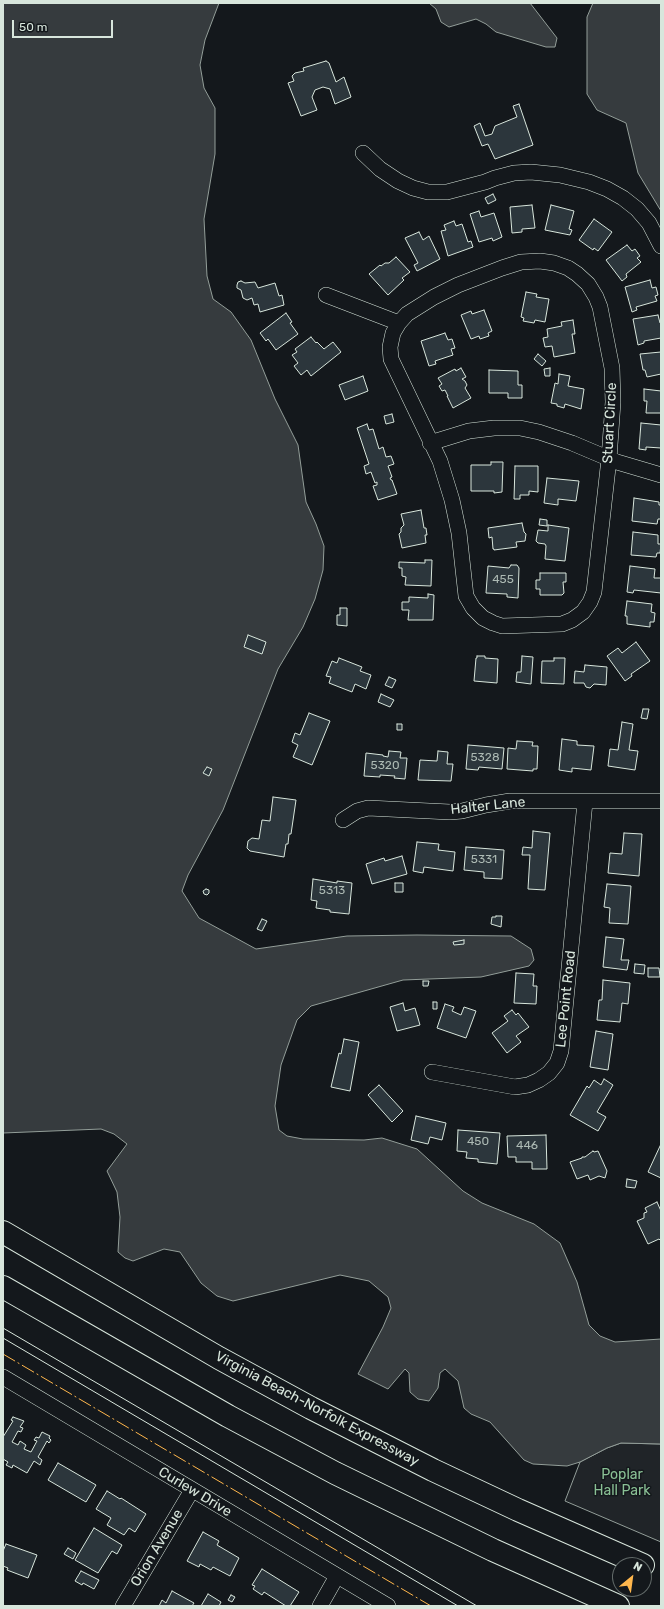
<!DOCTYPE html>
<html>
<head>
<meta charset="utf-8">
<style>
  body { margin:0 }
  #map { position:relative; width:664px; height:1609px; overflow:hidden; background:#14181c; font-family:Rubik,sans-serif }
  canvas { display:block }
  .frame { position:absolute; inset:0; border:4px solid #d8e6dc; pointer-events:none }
  .north { position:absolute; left:612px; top:1557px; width:40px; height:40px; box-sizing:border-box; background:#14181c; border:1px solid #626a69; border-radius:50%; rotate:29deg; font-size:11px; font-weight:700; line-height:16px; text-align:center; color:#d8e6dc }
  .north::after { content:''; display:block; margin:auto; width:14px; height:18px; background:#ffb74d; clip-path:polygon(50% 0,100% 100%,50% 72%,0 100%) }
  .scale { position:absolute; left:12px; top:20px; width:101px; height:18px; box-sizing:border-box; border:2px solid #d8e6dc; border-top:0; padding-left:5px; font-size:12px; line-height:14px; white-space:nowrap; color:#d8e6dc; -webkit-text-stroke:3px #14181c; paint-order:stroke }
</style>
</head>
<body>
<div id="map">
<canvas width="664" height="1609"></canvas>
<div class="frame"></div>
<div class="north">N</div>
<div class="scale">50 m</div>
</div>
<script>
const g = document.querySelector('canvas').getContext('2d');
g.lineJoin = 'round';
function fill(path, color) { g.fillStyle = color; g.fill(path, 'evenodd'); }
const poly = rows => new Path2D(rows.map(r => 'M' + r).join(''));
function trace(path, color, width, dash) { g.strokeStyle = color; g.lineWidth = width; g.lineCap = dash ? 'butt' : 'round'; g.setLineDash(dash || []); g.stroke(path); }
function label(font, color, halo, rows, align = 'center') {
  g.font = font + ' Rubik,sans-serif'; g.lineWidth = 3; g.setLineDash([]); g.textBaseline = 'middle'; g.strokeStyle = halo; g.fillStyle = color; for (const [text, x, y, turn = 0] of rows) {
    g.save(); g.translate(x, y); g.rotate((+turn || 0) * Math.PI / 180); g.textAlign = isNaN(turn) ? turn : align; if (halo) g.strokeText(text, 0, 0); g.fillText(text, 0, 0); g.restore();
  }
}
const green = poly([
  [621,1443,661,1444,661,1542,565,1501,580,1462,607,1448,621,1443]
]);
fill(green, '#202428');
trace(green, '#939e99', 1);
const water = poly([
  [3,3,219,3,205,40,200,65,204,88,215,108,215,154,204,219,207,276,213,299,231,312,251,340,275,399,298,445,306,502,316,524,324,546,323,570,315,599,303,627,278,669,223,810,188,875,182,891,199,918,256,949,347,936,417,935,511,936,531,949,534,960,529,966,481,977,403,980,311,1006,297,1020,281,1065,275,1106,279,1130,287,1136,303,1139,364,1140,382,1138,417,1149,463,1191,482,1203,534,1224,560,1243,577,1282,589,1325,600,1336,615,1342,661,1339,661,1444,621,1443,607,1448,580,1462,567,1466,533,1464,524,1460,490,1422,471,1414,464,1408,458,1381,445,1369,440,1373,438,1388,429,1401,418,1399,410,1392,409,1373,405,1369,388,1389,358,1374,383,1327,391,1308,388,1297,369,1281,340,1275,233,1301,217,1296,201,1283,180,1252,164,1249,133,1261,125,1258,118,1252,120,1217,117,1192,107,1171,127,1144,114,1134,101,1129,3,1133,3,3],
  [429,3,530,3,557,38,555,47,546,47,496,32,486,24,476,19,449,27,441,22,436,9,429,3],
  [593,3,661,3,661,211,638,173,626,123,597,110,587,94,587,17,593,3]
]);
fill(water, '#363b3e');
trace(water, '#939e99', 1);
const building = poly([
  [326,61,329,63,336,82,344,77,351,97,335,104,330,89,323,87,315,90,312,97,317,110,301,116,288,83,294,81,292,76,295,73,304,71,303,68,326,61],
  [519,104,533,145,495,159,488,144,482,146,474,126,480,123,485,136,492,134,495,126,517,117,513,106,519,104],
  [493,194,496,200,488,204,485,198,493,194],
  [532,205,535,228,522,229,522,232,512,233,510,207,532,205],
  [551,205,574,211,569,229,572,230,570,235,545,230,551,205],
  [479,211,481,217,494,213,502,237,493,241,492,238,479,242,470,214,479,211],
  [594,219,612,232,598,251,594,248,593,250,579,240,594,219],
  [454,221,456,226,462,224,468,242,471,241,473,247,448,256,441,231,446,230,444,225,454,221],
  [419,232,423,240,429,236,440,259,417,271,414,265,418,263,405,238,419,232],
  [627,245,632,251,635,249,640,256,637,258,641,262,626,274,627,277,622,281,606,260,627,245],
  [396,257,410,272,402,278,404,280,388,295,369,274,380,265,381,266,385,263,389,263,396,257],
  [650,280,652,288,656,287,658,295,655,296,657,301,636,307,637,310,632,312,625,287,650,280],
  [241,281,245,283,255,282,258,288,275,283,279,296,282,295,284,305,260,312,258,304,254,305,252,298,247,300,243,298,241,290,237,288,237,285,238,282,241,281],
  [526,292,537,294,536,297,549,299,545,322,535,320,534,323,523,321,524,318,521,317,526,292],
  [484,310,492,331,488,333,489,336,480,339,479,336,471,339,461,315,471,311,472,314,484,310],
  [286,313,292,322,290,323,298,334,276,350,268,339,266,341,260,333,286,313],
  [658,315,660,323,661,323,661,338,644,341,644,343,638,345,633,319,658,315],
  [573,320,575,334,572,334,575,353,554,357,552,346,545,347,543,338,548,337,547,329,562,326,561,322,573,320],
  [445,333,448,340,452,339,455,348,451,349,453,355,435,361,436,364,429,366,421,341,445,333],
  [311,337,316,343,317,342,324,349,333,342,341,352,311,376,307,370,301,375,294,366,298,363,292,355,297,352,295,349,311,337],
  [661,352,661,374,647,377,645,370,643,370,640,354,661,352],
  [538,354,546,361,542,366,534,359,538,354],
  [461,368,466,377,462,379,465,381,467,385,465,388,471,398,453,408,447,396,448,396,445,390,442,391,439,386,442,384,438,378,455,369,456,371,461,368],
  [550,368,550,376,545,376,544,369,550,368],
  [489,370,518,371,518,385,522,385,522,398,508,398,508,393,489,393,489,370],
  [559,374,570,376,568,386,584,389,581,409,565,404,564,408,557,406,557,404,551,403,555,383,558,384,559,374],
  [363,376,368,391,345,400,339,385,363,376],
  [644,389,661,391,661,413,646,413,647,401,644,401,644,389],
  [392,414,394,422,386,424,384,416,392,414],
  [641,423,661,425,661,448,646,447,646,450,639,449,641,423],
  [367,424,369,430,373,429,379,449,383,447,386,457,391,456,394,464,388,466,392,477,390,478,391,480,392,480,397,494,378,500,373,486,377,485,377,482,375,483,371,472,366,474,364,466,369,464,357,428,367,424],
  [491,462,503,462,502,492,494,493,494,491,471,491,471,465,491,465,491,462],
  [515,466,538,466,538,492,529,491,529,495,520,495,520,499,514,499,515,466],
  [547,478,579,481,576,501,558,499,558,505,544,503,547,478],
  [634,498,659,502,659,505,661,505,661,519,658,519,657,524,632,521,634,498],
  [421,510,424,528,426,528,427,535,425,535,426,543,402,548,399,534,401,532,401,528,404,525,401,514,421,510],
  [540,519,547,520,547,526,539,525,540,519],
  [522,523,524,532,526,534,525,541,516,542,517,547,494,550,494,549,493,549,492,537,489,538,488,528,522,523],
  [548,525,569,528,565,561,545,559,546,546,545,544,538,543,536,541,538,530,548,531,548,525],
  [633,532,658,535,658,544,661,544,660,553,657,553,656,557,631,555,633,532],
  [425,560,432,560,431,586,405,585,406,577,402,576,402,568,399,568,399,562,425,563,425,560],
  [511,565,517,565,519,568,518,598,507,597,507,594,486,593,488,566,509,568,511,565],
  [630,566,655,569,654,578,661,578,661,593,634,590,633,593,627,592,630,566],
  [540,573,566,573,566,582,563,582,564,593,562,595,540,595,540,589,536,589,536,580,540,580,540,573],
  [428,594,434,595,433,620,408,620,409,610,402,610,402,602,409,602,409,597,428,598,428,594],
  [627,601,652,604,651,612,655,613,654,622,650,622,650,627,627,624,627,616,625,616,627,601],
  [340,608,347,608,347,626,337,625,337,615,340,615,340,608],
  [248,635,266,642,262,654,244,647,248,635],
  [636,642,650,661,631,674,632,676,625,681,607,656,618,648,622,653,636,642],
  [477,656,485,656,485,658,498,659,497,683,474,681,476,658,477,658,477,656],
  [522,656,533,657,531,684,516,682,517,672,521,672,522,656],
  [339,658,362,667,360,671,371,675,366,689,355,684,352,692,329,683,331,677,326,676,332,661,337,663,339,658],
  [554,658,565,658,564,684,541,683,542,661,554,661,554,658],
  [585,665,607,667,606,685,594,684,590,688,586,687,584,683,574,683,575,671,584,672,585,665],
  [389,677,396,680,392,688,385,685,389,677],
  [381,694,394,700,390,707,378,702,381,694],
  [643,709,649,709,647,719,641,718,643,709],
  [309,713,330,721,312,765,293,757,298,745,292,742,295,733,300,735,309,713],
  [622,722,633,724,629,750,638,751,635,770,608,766,610,749,618,750,622,722],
  [397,724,402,724,402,730,397,730,397,724],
  [562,739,577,741,577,745,594,746,591,770,572,768,572,772,559,770,562,739],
  [517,741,533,742,532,746,538,746,537,769,533,769,533,771,507,769,508,748,516,749,517,741],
  [468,745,504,748,502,769,479,767,478,770,466,769,468,745],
  [389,751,401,752,400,758,407,758,405,779,394,778,395,776,380,775,380,777,364,776,366,753,383,755,383,756,388,757,389,751],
  [438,751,448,752,447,764,453,764,451,781,418,780,420,760,437,761,438,751],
  [207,767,212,769,209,776,203,773,207,767],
  [273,797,296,800,291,834,289,834,288,844,286,844,284,857,250,851,247,848,248,841,252,838,259,839,262,820,270,821,273,797],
  [533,831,550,833,545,890,528,889,530,855,522,855,523,847,532,848,533,831],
  [624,833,642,834,639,876,608,873,610,853,622,854,624,833],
  [417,842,439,844,438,850,455,852,453,871,424,867,423,873,413,871,417,842],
  [466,847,504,850,502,879,484,878,484,872,464,870,466,847],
  [402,856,407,874,372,884,366,864,384,858,385,861,402,856],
  [313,879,337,883,337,881,352,883,349,914,330,912,330,910,316,908,317,901,311,900,313,879],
  [395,883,403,883,403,892,395,892,395,883],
  [607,884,631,886,628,924,609,923,610,908,604,907,607,884],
  [206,889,209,890,209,893,207,895,204,894,203,891,206,889],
  [496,916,502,916,501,927,491,924,492,917,496,917,496,916],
  [262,919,267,921,262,931,257,929,262,919],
  [606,937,624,939,621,960,629,960,627,970,603,967,606,937],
  [464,940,464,944,454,945,453,942,464,940],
  [635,964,645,965,644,974,634,973,635,964],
  [648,968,659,968,660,977,648,977,648,968],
  [516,973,534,974,533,986,537,986,536,1004,514,1003,516,973],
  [603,980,630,983,628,1004,622,1003,620,1022,597,1020,599,1000,602,1000,603,980],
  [423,981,429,981,428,986,423,986,423,981],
  [433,1002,437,1002,437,1009,433,1009,433,1002],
  [403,1003,405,1011,415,1008,420,1025,397,1031,390,1007,403,1003],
  [445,1004,454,1007,452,1011,461,1015,464,1007,476,1011,466,1038,437,1028,445,1004],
  [512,1010,516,1015,518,1013,529,1027,516,1036,521,1042,507,1053,492,1033,508,1021,504,1016,512,1010],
  [596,1031,613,1034,608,1070,590,1067,596,1031],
  [344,1039,359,1042,350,1091,331,1087,339,1053,341,1054,344,1039],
  [604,1079,613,1085,597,1112,606,1117,598,1131,570,1115,587,1086,589,1088,594,1080,601,1085,604,1079],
  [379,1085,403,1111,392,1122,368,1095,379,1085],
  [416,1116,446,1123,442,1140,430,1137,428,1144,411,1140,416,1116],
  [458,1130,500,1133,497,1164,478,1162,478,1159,466,1158,467,1152,457,1151,458,1130],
  [546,1135,547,1169,532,1169,532,1162,516,1162,516,1157,508,1157,507,1136,546,1135],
  [661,1144,661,1178,648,1172,661,1144],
  [593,1151,594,1152,598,1151,607,1171,605,1178,599,1176,590,1180,588,1175,577,1179,570,1162,582,1158,582,1157,585,1157,593,1151],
  [627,1179,637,1181,635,1188,626,1187,627,1179],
  [657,1202,661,1211,661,1241,659,1239,648,1244,637,1221,644,1218,644,1213,647,1212,645,1208,657,1202],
  [13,1417,24,1421,20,1427,23,1428,21,1432,18,1431,12,1442,18,1445,20,1441,26,1445,24,1449,31,1452,37,1441,34,1440,36,1437,39,1438,42,1432,50,1436,49,1438,51,1440,49,1443,47,1441,38,1457,42,1460,40,1465,34,1461,27,1473,13,1465,12,1468,6,1465,8,1462,3,1459,3,1437,13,1421,11,1420,13,1417],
  [58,1463,96,1485,86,1502,48,1480,58,1463],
  [107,1491,120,1499,121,1498,146,1514,135,1532,129,1528,124,1535,107,1525,111,1518,96,1509,107,1491],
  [94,1528,122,1545,117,1554,112,1551,98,1573,75,1560,94,1528],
  [203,1532,219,1541,217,1545,239,1558,230,1576,213,1567,211,1570,200,1564,199,1567,187,1561,203,1532],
  [6,1544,37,1555,28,1578,7,1570,8,1568,3,1566,3,1551,6,1544],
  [68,1548,76,1553,73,1559,64,1554,68,1548],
  [262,1569,299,1592,290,1606,286,1606,264,1592,262,1595,253,1589,255,1586,252,1585,262,1569],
  [81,1571,99,1580,94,1589,83,1583,82,1585,75,1581,81,1571],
  [172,1591,194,1603,192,1606,159,1606,162,1600,166,1603,172,1591],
  [208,1594,221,1602,219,1606,201,1606,208,1594],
  [231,1595,235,1597,232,1602,228,1600,231,1595]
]);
fill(building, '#2c363c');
trace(building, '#d8e6dc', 1);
const minor = poly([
  [363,153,380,169,398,181,413,188,428,192,447,192,485,182,495,178,514,173,531,172,560,175,589,182,607,189,623,198,637,209,649,223,661,246],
  [540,261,554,263,568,268,577,274,588,284,596,297,600,307,612,368,613,402,609,459,594,592,590,602,583,612,572,620,562,624,502,626,493,623,483,618,473,608,466,596,459,533,452,500,440,461,391,359,390,347,393,333,399,323,407,314,434,297,458,285,502,268,521,262,540,261],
  [326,295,399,323],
  [430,443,469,431,494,428,520,428,539,432,572,443,617,462,661,475],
  [343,820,357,811,368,808,450,812,462,811,486,805,510,801,661,801],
  [432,1072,515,1087,528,1085,539,1080,549,1073,557,1063,561,1051,585,802],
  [3,1377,388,1606],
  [123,1606,192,1490],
  [320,1606,337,1576]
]);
const highway = poly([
  [3,1232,219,1358,311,1408,433,1470,518,1510,643,1565],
  [3,1287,228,1416,335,1473,493,1550,618,1606]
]);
trace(minor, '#d8e6dc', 16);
trace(highway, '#d8e6dc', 24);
trace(minor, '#14181c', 15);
trace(highway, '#14181c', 22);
trace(poly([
  [3,1328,477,1606],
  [3,1338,458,1606]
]), '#d8e6dc', 1);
trace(poly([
  [3,1354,431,1606]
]), '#ffb74d', 1, [14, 3, 2, 3]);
label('12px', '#adbab4', null, [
  ["455",503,580],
  ["5328",485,758],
  ["5320",385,766],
  ["5331",484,860],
  ["5313",332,891],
  ["450",478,1142],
  ["446",527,1146]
]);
label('14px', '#d8e6dc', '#14181c', [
  ["Stuart Circle",610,423,-87],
  ["Halter Lane",488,806,-6],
  ["Lee Point Road",566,999,-84],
  ["Virginia Beach-Norfolk Expressway",317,1409,28],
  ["Curlew Drive",195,1492,31],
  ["Orion Avenue",157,1548,-59]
]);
label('14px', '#8ac095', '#14181c', [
  ["Poplar",622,1475],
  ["Hall Park",622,1491]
]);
</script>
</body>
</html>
